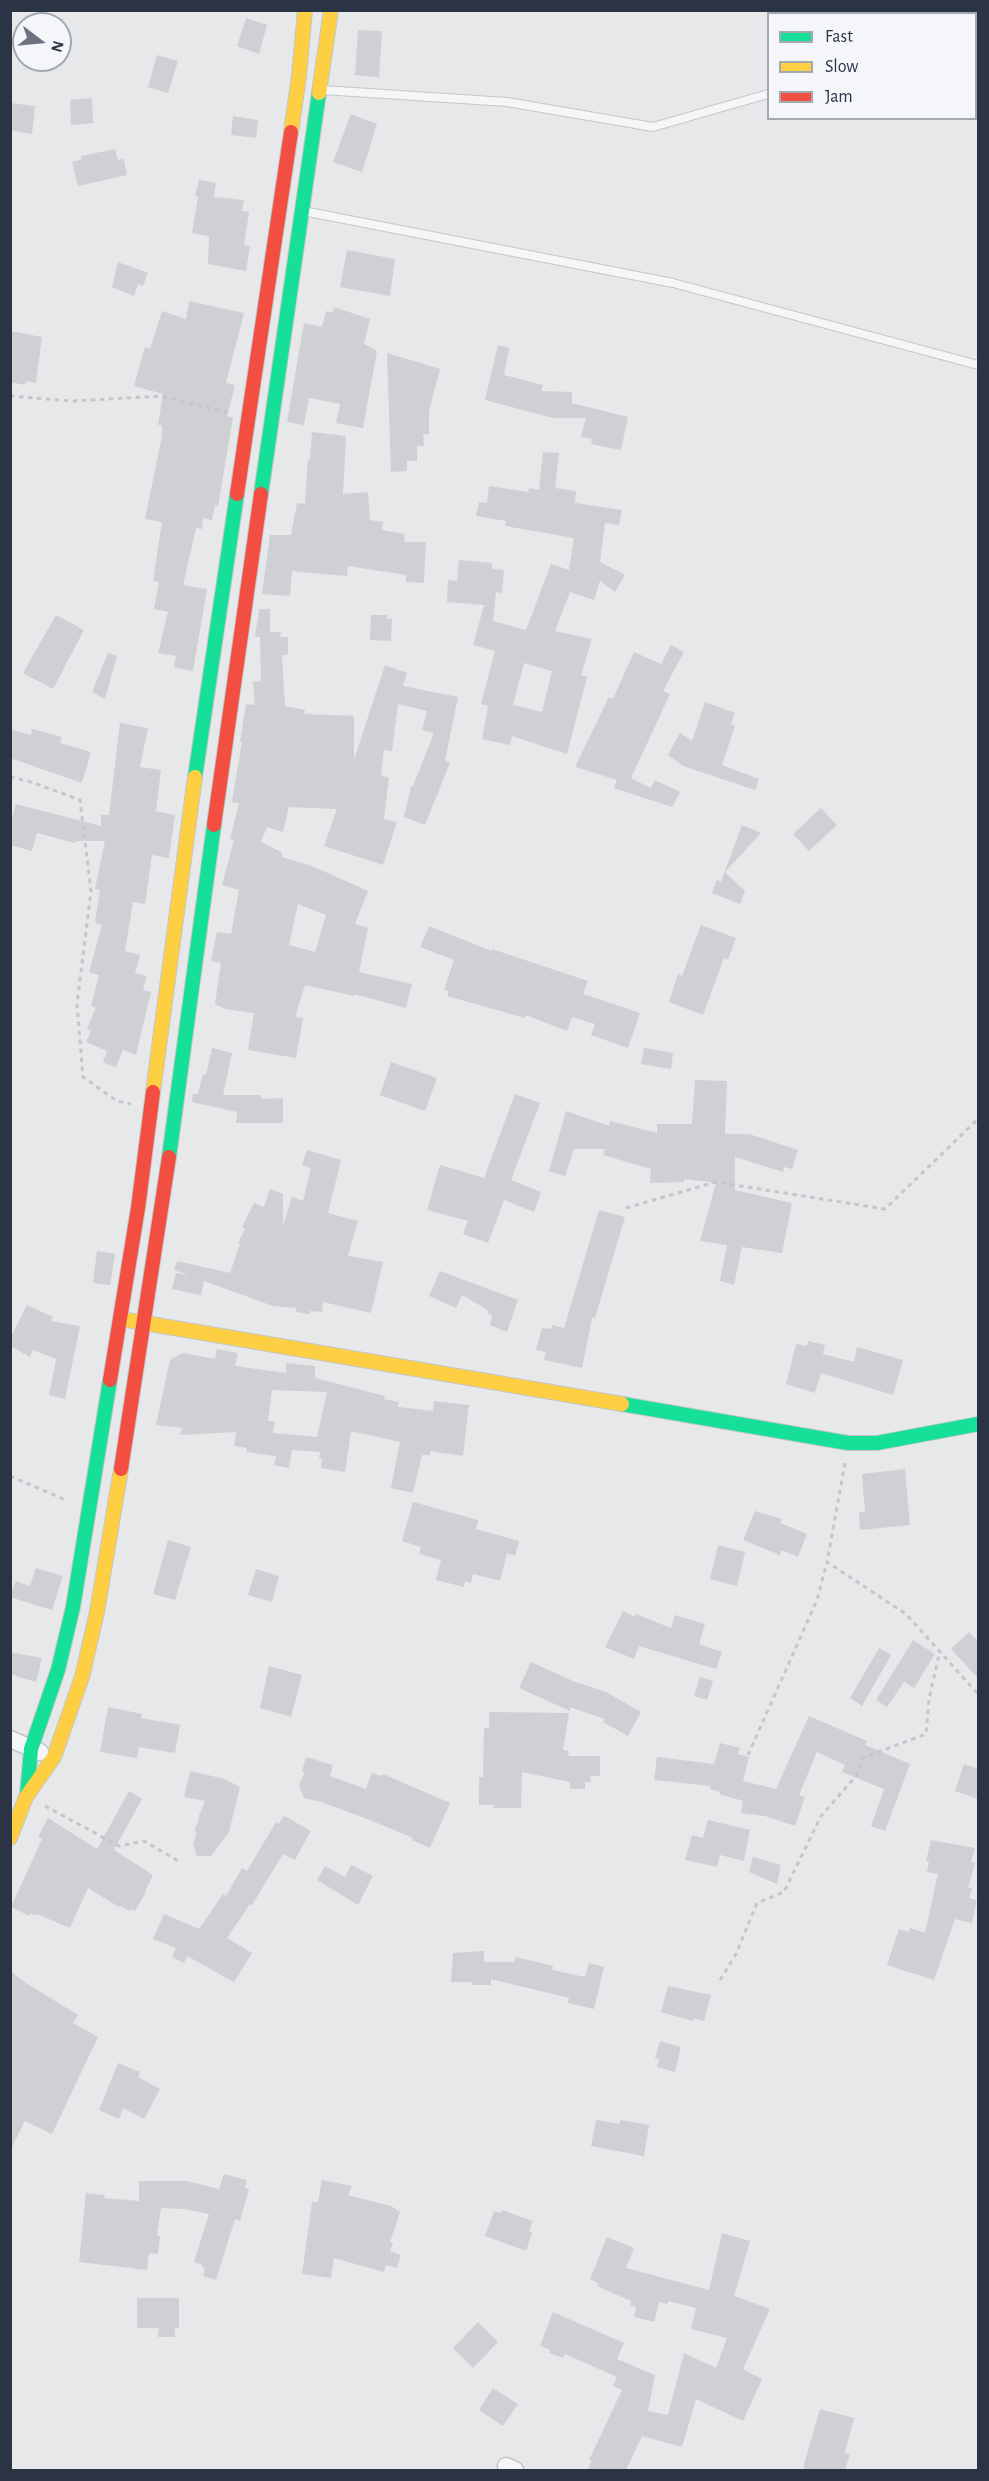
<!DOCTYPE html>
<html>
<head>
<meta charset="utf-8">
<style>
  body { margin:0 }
  #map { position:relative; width:989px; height:2481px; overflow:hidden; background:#e6e8ea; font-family:"Alegreya Sans",sans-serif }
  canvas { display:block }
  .frame { position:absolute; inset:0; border:12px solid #2b3445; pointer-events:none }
  .legend { position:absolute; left:767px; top:12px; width:210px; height:108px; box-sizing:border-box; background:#f4f6f9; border:2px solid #a4a8b1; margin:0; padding:8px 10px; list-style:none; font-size:18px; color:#2b3445 }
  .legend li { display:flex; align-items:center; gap:12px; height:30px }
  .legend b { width:30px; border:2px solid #a4a8b1 }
  .north { position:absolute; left:12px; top:12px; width:60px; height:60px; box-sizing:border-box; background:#f4f6f9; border:2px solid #a4a8b1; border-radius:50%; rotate:106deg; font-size:16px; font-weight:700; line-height:24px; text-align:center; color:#2b3445 }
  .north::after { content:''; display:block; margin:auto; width:21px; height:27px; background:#6c737f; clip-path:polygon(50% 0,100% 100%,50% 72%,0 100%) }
</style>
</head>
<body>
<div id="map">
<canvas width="989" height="2481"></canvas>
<div class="frame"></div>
<ul class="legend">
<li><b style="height:8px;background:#16e098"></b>Fast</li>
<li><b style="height:8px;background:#ffcf43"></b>Slow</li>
<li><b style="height:8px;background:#f24e42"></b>Jam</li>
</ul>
<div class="north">N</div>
</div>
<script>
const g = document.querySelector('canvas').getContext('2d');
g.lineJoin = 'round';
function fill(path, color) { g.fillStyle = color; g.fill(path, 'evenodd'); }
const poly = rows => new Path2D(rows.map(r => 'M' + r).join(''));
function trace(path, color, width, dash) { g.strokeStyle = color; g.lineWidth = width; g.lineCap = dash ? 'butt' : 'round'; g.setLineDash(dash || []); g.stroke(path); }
fill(poly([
  [246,18,267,25,259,54,237,46],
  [358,30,382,31,379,77,355,75],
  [157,55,178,61,168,93,148,87],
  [92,98,93,123,71,125,70,100],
  [10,103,35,106,32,134,10,130],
  [351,114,377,124,362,172,333,162],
  [233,116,258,120,256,138,231,135],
  [115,149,118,160,124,159,127,175,78,186,72,162,82,159,81,156],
  [199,180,216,183,214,197,244,200,242,211,249,212,244,245,250,246,246,271,208,264,209,236,192,233,198,197,195,196],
  [347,250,395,259,390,296,340,287],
  [118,262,148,273,143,286,138,284,134,296,112,287],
  [189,301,244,313,226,383,235,385,227,416,233,418,218,506,215,505,212,520,203,518,202,529,196,528,183,585,207,589,193,671,174,667,176,656,158,653,168,612,154,609,159,582,153,581,162,522,145,519,162,436,162,425,158,425,163,394,134,386,145,347,150,349,162,311,186,319],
  [334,307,370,319,364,344,377,351,363,428,336,423,340,404,309,398,304,425,287,422,304,323,322,327,326,311,332,313],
  [10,331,42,337,36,383,26,381,25,385,10,382],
  [498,345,509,348,504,375,543,385,541,391,572,392,572,403,628,417,621,450,591,444,592,439,581,437,586,418,553,418,485,400],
  [387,353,440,369,429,411,429,434,423,434,424,446,417,446,417,461,407,461,407,471,391,472],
  [312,432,346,436,343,494,368,492,370,520,383,522,382,530,405,534,404,542,426,542,424,583,406,582,406,575,348,566,347,576,292,571,290,596,262,594,270,535,291,535,297,503,305,504,308,459,310,459],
  [543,452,559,453,555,488,576,491,575,503,622,510,619,525,605,523,600,562,625,575,615,592,600,581,594,600,570,592,555,631,592,639,581,675,587,677,567,754,512,736,510,745,482,739,488,706,481,704,495,651,473,645,484,605,447,602,448,580,457,581,459,560,492,563,492,569,504,570,502,593,496,592,493,621,526,630,551,564,569,570,574,538,505,526,506,521,476,516,479,502,487,503,489,486,528,492,529,488,539,490],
  [524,663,552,671,542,712,513,705],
  [259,609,270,609,270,632,281,632,280,637,288,637,288,655,282,655,285,706,305,710,304,714,354,716,354,760,385,665,407,673,403,686,458,697,445,760,450,763,425,825,404,817,411,786,413,786,434,733,422,730,427,711,398,704,392,751,384,750,381,775,389,778,384,819,397,822,383,865,324,846,337,809,289,807,283,832,267,827,261,842,279,851,282,853,282,857,312,866,368,891,355,924,368,928,359,972,412,984,406,1008,354,994,354,996,305,985,295,1017,303,1018,296,1058,248,1050,254,1013,225,1009,215,1004,221,963,211,961,217,932,231,934,239,890,222,885,234,840,230,839,239,803,232,802,242,742,240,742,246,704,255,705,253,682,261,681,260,637,255,637],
  [298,904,326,915,315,952,289,945],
  [56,615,84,630,53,689,23,673],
  [371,615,387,615,387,619,392,619,391,641,370,640],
  [671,645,684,652,663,691,670,694,631,778,651,788,655,780,680,792,672,807,614,788,617,780,575,767,609,697,613,699,634,652,661,664],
  [108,653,117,656,105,699,92,692],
  [705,702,735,713,731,724,735,726,722,765,759,779,755,790,683,766,668,755,680,733,692,741],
  [120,723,148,728,140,767,161,770,156,811,175,815,169,858,152,855,145,904,133,902,125,951,140,955,135,973,147,976,143,990,151,992,136,1055,123,1050,116,1067,103,1062,107,1051,86,1042,91,1031,87,1029,96,1007,91,1006,99,975,89,972,102,925,95,923,100,890,95,889,105,841,76,841,75,843,37,833,32,851,10,845,10,825,16,804,101,826,101,815,109,815],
  [10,729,31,735,32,729,62,737,60,743,91,752,82,783,10,758],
  [821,808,837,825,809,851,793,834],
  [742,825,761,833,725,872,745,891,740,904,712,893,717,880,721,882],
  [701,925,736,938,728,960,724,958,703,1015,669,1002,678,974,682,976],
  [429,926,492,951,492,949,588,981,583,994,640,1013,628,1048,591,1035,595,1024,572,1017,567,1031,526,1015,525,1018,447,996,449,991,444,990,454,960,420,947],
  [212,1048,232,1053,223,1095,261,1095,261,1099,283,1098,283,1123,236,1123,237,1112,192,1102,193,1094,198,1094,203,1074,206,1075],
  [644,1048,673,1053,671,1069,641,1064],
  [391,1062,437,1078,425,1111,380,1095],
  [695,1080,727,1081,725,1134,749,1134,798,1150,792,1169,784,1167,783,1172,735,1157,735,1190,792,1203,782,1253,742,1247,734,1285,720,1281,727,1245,700,1241,716,1183,684,1179,684,1182,650,1183,651,1169,603,1155,605,1149,574,1149,565,1176,549,1171,566,1111,609,1126,610,1121,657,1133,657,1124,692,1124],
  [515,1094,540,1103,511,1180,541,1192,534,1212,504,1200,488,1243,463,1234,468,1221,427,1210,440,1165,484,1178],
  [307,1150,341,1160,328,1213,358,1221,348,1256,383,1262,371,1313,323,1302,322,1312,310,1311,309,1314,296,1312,296,1308,273,1306,204,1281,201,1295,172,1289,176,1273,189,1275,174,1270,177,1261,230,1273,240,1244,238,1243,245,1229,242,1227,254,1203,264,1207,270,1189,283,1194,283,1226,292,1197,303,1201,311,1168,302,1165],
  [599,1210,625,1217,595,1318,592,1318,582,1368,544,1360,546,1352,536,1350,542,1328,551,1329,552,1325,564,1328],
  [97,1251,115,1254,110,1285,93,1283],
  [440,1271,518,1300,507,1332,490,1325,492,1315,487,1313,488,1310,462,1295,456,1308,429,1296],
  [27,1305,53,1317,51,1321,80,1326,65,1399,49,1395,56,1359,33,1350,30,1357,10,1346,10,1339],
  [808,1341,825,1345,823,1354,854,1362,857,1347,903,1360,893,1395,821,1373,815,1393,786,1384,796,1344,807,1346],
  [217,1349,238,1353,235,1366,286,1373,286,1363,315,1366,315,1378,385,1396,384,1399,399,1402,398,1407,433,1411,434,1401,469,1405,463,1456,430,1451,430,1455,422,1455,413,1493,391,1488,400,1442,351,1431,345,1472,321,1468,322,1459,319,1458,320,1452,292,1450,289,1468,274,1465,276,1456,246,1452,247,1448,234,1446,236,1432,180,1435,182,1428,156,1425,170,1360,182,1353,215,1359],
  [272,1390,327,1392,317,1437,273,1433,275,1421,268,1421],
  [905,1469,910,1525,860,1530,859,1512,865,1512,862,1474],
  [413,1502,478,1520,476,1529,519,1541,515,1556,507,1553,500,1581,473,1574,471,1583,465,1581,464,1587,436,1580,441,1560,419,1554,421,1547,402,1541],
  [755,1511,782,1519,780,1523,807,1534,798,1557,781,1550,780,1555,743,1540],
  [168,1540,191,1547,175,1600,153,1594],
  [718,1545,745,1552,737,1586,710,1579],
  [36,1568,63,1576,52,1610,10,1597,16,1581,30,1586],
  [256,1569,279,1576,272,1602,248,1595],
  [623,1611,635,1617,636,1614,671,1628,675,1615,705,1624,699,1644,722,1652,716,1669,639,1646,634,1659,605,1647],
  [969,1632,978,1642,978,1678,951,1649],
  [913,1640,935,1654,914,1688,904,1682,887,1707,876,1700],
  [879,1648,891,1655,862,1706,850,1698],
  [10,1652,42,1658,36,1682,10,1674],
  [531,1662,573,1681,606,1692,641,1712,628,1736,603,1722,604,1719,570,1707,570,1711,519,1688],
  [269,1666,302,1675,291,1717,260,1708],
  [700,1677,713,1681,707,1700,694,1696],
  [108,1707,142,1714,141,1718,180,1725,175,1753,139,1747,137,1758,100,1752],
  [489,1712,569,1713,563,1750,569,1751,568,1756,600,1756,600,1776,590,1776,591,1782,585,1782,585,1789,570,1789,570,1782,522,1772,521,1808,494,1808,494,1805,479,1805,479,1777,483,1777,484,1728,489,1728],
  [809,1716,867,1741,865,1745,910,1764,885,1831,871,1826,884,1789,842,1772,845,1765,817,1752,799,1795,805,1797,795,1826,765,1816,741,1813,743,1801,719,1794,720,1792,710,1789,710,1786,654,1780,657,1757,714,1764,720,1743,740,1748,738,1754,749,1757,743,1781,776,1789],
  [306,1757,333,1765,330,1776,366,1789,372,1773,382,1776,383,1774,450,1803,430,1848,412,1840,413,1838,370,1820,321,1802,304,1798,299,1785,305,1772,302,1771],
  [964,1764,978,1769,978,1799,955,1791],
  [190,1771,225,1779,240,1787,229,1832,211,1856,197,1856,193,1843,197,1832,194,1831,199,1819,198,1818,205,1801,184,1797],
  [129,1791,142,1799,114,1850,153,1875,145,1891,146,1892,135,1911,132,1909,130,1911,121,1906,119,1907,88,1888,70,1928,37,1914,36,1916,30,1913,29,1916,11,1907,42,1839,38,1837,48,1818,97,1849],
  [284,1816,311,1831,295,1860,283,1854,252,1905,250,1904,227,1938,252,1953,234,1982,187,1956,184,1963,172,1957,176,1948,153,1939,164,1914,199,1929,223,1894,226,1896,242,1868,247,1871,276,1822,279,1824],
  [708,1820,750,1830,744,1861,720,1855,717,1867,685,1860,692,1835,703,1838],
  [931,1840,975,1848,971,1862,975,1863,968,1888,972,1888,969,1898,977,1900,972,1923,955,1919,934,1980,887,1965,899,1929,909,1932,910,1928,925,1933,938,1874,927,1872,929,1862,926,1861],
  [753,1857,781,1865,777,1884,749,1872],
  [351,1865,373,1876,358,1905,317,1880,325,1866,345,1877],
  [484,1951,484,1962,514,1962,516,1957,553,1966,552,1970,585,1977,589,1963,604,1967,594,2009,568,2003,569,1998,491,1979,491,1985,472,1985,472,1982,451,1982,453,1953],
  [10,1971,26,1983,78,2015,73,2023,98,2037,52,2134,25,2121,10,2151],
  [668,1986,711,1995,704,2021,694,2018,693,2021,661,2012],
  [660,2041,681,2047,675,2072,657,2067,659,2059,655,2058],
  [118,2063,140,2072,138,2077,160,2089,144,2119,123,2108,119,2119,99,2110],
  [596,2120,620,2124,620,2120,649,2125,644,2156,591,2146],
  [224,2174,247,2180,245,2188,249,2189,240,2221,235,2219,216,2280,203,2276,205,2268,202,2267,203,2265,194,2262,209,2214,184,2209,161,2208,157,2235,160,2236,158,2254,149,2253,147,2270,79,2262,86,2193,105,2195,104,2198,139,2201,139,2181,187,2181,219,2189],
  [322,2180,352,2186,348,2195,391,2206,400,2212,390,2242,393,2243,390,2251,401,2255,397,2268,386,2265,384,2272,334,2258,331,2278,302,2274,312,2202,318,2202],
  [502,2210,533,2221,529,2231,532,2233,526,2251,485,2236,494,2211,501,2213],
  [722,2233,750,2241,734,2296,770,2309,743,2369,762,2379,743,2421,696,2399,682,2447,642,2436,626,2470,587,2470,592,2461,589,2460,622,2390,613,2386,617,2377,565,2354,563,2358,549,2353,550,2350,540,2346,553,2312,624,2343,617,2359,655,2375,648,2411,668,2415,684,2353,716,2368,727,2338,691,2329,696,2308,668,2301,668,2304,659,2302,654,2322,634,2317,636,2307,630,2305,631,2301,597,2286,598,2283,590,2279,607,2237,634,2248,626,2268,709,2290],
  [137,2298,179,2298,179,2328,175,2328,175,2337,158,2337,159,2328,137,2328],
  [478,2322,498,2342,473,2368,453,2348],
  [493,2388,518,2404,503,2426,479,2410],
  [820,2409,854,2418,845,2453,850,2454,845,2470,815,2470,803,2468]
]), '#ced0d3');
const lane = poly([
  [323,90,507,102,653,127,768,94],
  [303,211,673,283,978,365]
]);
const street = poly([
  [809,10,813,14],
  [976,71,978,71],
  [10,1739,40,1752],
  [506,2466,515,2470]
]);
const fast = poly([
  [261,494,319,93],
  [195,777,237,494],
  [169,1157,214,825],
  [622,1404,848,1443,877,1443,978,1424],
  [27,1794,31,1749,58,1670,73,1607,110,1380]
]);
const slow = poly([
  [319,93,331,10],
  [291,132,299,76,305,10],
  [153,1092,195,777],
  [127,1320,622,1404],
  [10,1838,26,1797,54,1757,82,1677,97,1612,121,1469]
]);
const jam = poly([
  [237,494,291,132],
  [214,825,261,494],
  [110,1380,138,1208,153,1092],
  [121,1469,169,1157]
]);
trace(lane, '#c4c6c8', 10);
trace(street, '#c4c6c8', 19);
trace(fast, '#c4c6c8', 16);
trace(slow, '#c4c6c8', 16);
trace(jam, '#c4c6c8', 16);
trace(poly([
  [10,396,71,401,161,396,229,413],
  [10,777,31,782,80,800,91,891,77,1004,83,1077,117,1101,131,1104],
  [626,1208,716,1182,885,1209,978,1119],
  [845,1463,827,1562,906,1614,978,1694],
  [10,1476,68,1501],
  [748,1755,817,1600,827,1562],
  [45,1806,119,1846,144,1841,180,1862],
  [720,1980,736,1954,757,1903,784,1892,821,1816,856,1776,862,1758,926,1734,929,1699,940,1651]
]), '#c5c6ca', 3, [4.5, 4.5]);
trace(lane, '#f5f6f7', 8);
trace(street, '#f5f6f7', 16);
trace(fast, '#16e098', 14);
trace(slow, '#ffcf43', 14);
trace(jam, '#f24e42', 14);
</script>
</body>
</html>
